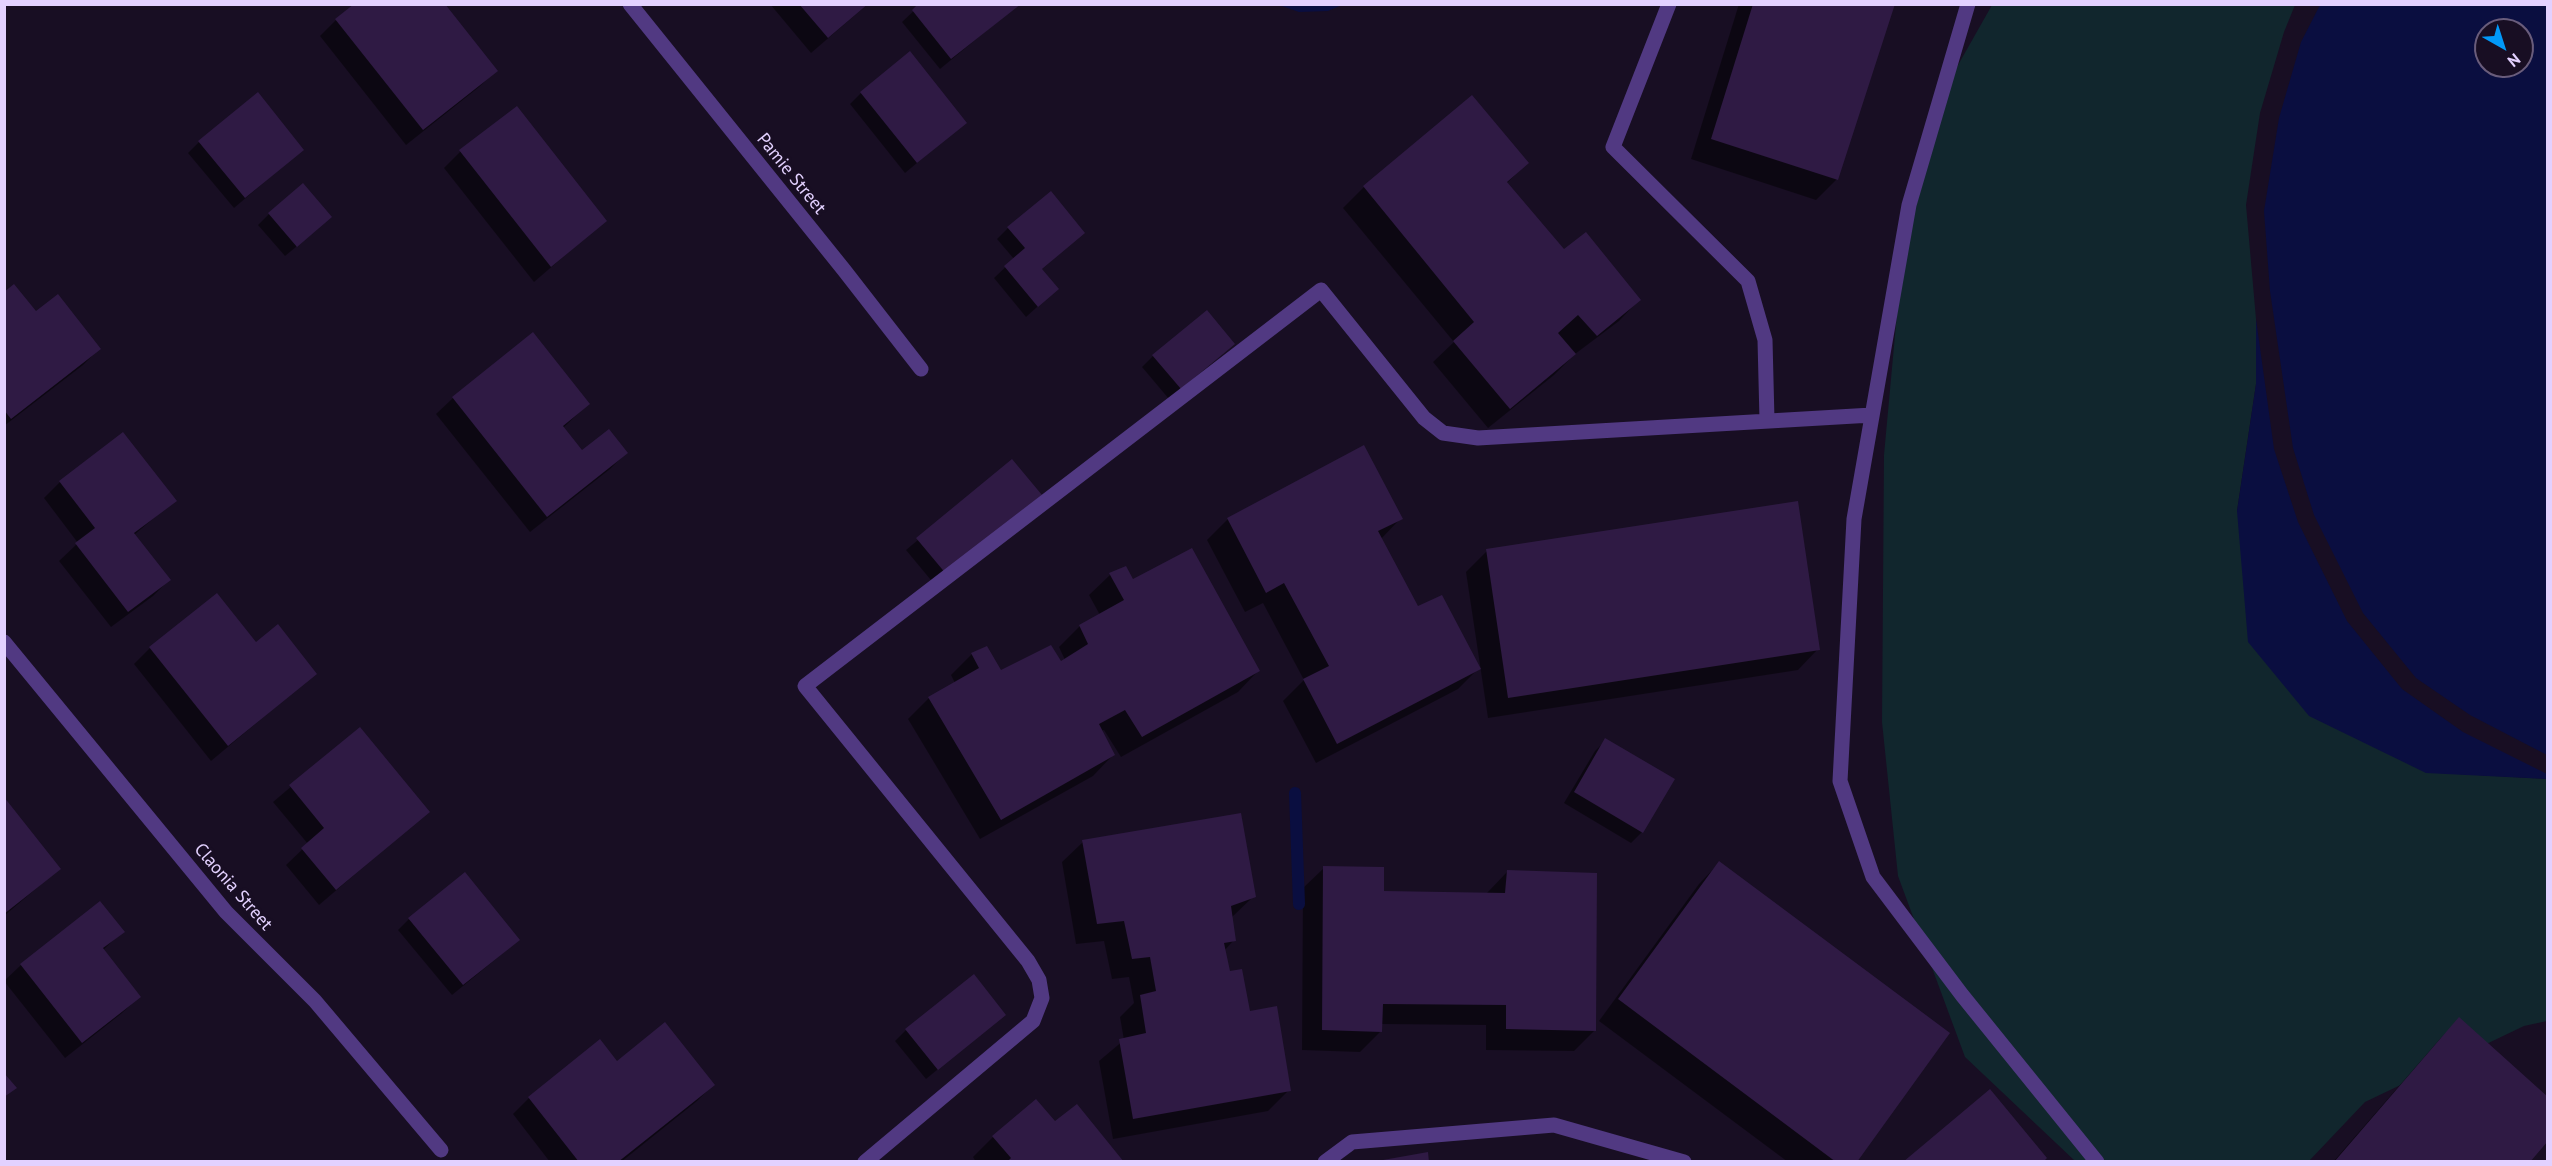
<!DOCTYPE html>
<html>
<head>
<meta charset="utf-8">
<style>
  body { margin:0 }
  #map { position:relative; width:2552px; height:1166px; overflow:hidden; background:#180e23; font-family:"PT Sans",sans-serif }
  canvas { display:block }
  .frame { position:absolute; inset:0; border:6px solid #e3d1ff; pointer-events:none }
  .north { position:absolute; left:2474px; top:18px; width:60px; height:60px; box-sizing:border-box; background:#180e23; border:2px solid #695c7b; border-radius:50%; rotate:141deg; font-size:16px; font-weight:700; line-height:24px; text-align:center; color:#e3d1ff }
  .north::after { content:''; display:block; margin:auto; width:21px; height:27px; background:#0299f9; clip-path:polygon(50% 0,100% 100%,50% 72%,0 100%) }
</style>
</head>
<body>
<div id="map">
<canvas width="2552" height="1166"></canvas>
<div class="frame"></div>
<div class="north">N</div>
</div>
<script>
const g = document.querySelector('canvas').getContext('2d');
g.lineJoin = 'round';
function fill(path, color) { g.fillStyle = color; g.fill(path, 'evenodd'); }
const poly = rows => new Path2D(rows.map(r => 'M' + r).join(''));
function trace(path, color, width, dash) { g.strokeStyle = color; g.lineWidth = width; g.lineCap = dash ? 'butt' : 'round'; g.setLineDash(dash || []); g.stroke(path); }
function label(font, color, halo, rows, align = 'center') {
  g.font = font + ' "PT Sans",sans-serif'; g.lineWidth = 6; g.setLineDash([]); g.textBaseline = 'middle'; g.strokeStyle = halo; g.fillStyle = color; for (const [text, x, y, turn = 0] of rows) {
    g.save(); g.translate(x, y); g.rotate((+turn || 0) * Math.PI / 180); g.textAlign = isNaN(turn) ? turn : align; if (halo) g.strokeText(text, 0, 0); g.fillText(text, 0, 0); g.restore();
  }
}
fill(poly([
  [1992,5,2295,5,2284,32,2260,113,2246,205,2256,319,2256,384,2237,511,2425,772,2548,779,2547,1021,2524,1026,2365,1102,2309,1161,2075,1161,1965,1057,1898,876,1882,722,1884,455,1902,259,1949,81]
]), '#11262d');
fill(poly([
  [1279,5,1342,5,1328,11,1299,12],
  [2320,5,2547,5,2547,755,2470,715,2416,678,2363,613,2314,515,2293,448,2270,291,2264,211,2279,118,2301,42],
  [2486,30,2522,30,2522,66,2486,66],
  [2256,319,2274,449,2298,522,2347,621,2402,689,2463,732,2547,774,2547,779,2426,773,2309,716,2248,642,2237,511,2256,384]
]), '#0a0e40');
fill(poly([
  [770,4,868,4,811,53],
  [921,4,1019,4,940,69,902,22],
  [1739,4,1894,4,1837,179,1816,200,1691,159],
  [336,20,496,71,479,87,406,145,320,36],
  [861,93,965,123,905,173,850,104],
  [1472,97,1527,163,1506,184,1564,251,1639,300,1619,321,1575,354,1554,375,1488,428,1433,362,1454,342,1343,208,1364,187],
  [516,108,605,221,534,282,444,168,460,152],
  [199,142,302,150,234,208,188,153],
  [269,214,319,228,285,256,258,225],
  [1008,228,1083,233,1041,270,1057,289,1026,317,994,278,1014,259,997,239],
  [4,294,99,349,83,365,4,426],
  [533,334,588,404,563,428,582,452,626,453,610,469,530,532,436,414,453,398],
  [1233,344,1169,399,1142,367,1153,356],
  [1012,461,935,585,906,550],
  [60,482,175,500,134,535,169,580,153,596,111,627,59,561,78,543,44,498],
  [1401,518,1381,539,1418,608,1479,668,1458,689,1316,763,1283,701,1304,680,1263,603,1245,612,1207,540,1228,519],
  [1487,551,1818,649,1798,670,1488,718,1466,572],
  [1125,568,1133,581,1258,671,1238,692,1121,757,1104,730,1101,731,1113,755,1093,776,980,839,908,719,929,698,955,683,951,675,972,654,1001,672,1060,663,1065,660,1059,647,1080,626,1100,615,1089,595,1110,575],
  [256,644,315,674,211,761,134,664,150,648],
  [359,729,428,812,319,905,286,865,308,844,273,802],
  [1606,740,1642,832,1631,843,1564,803,1595,751],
  [4,799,59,869,4,916],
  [1083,842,1254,896,1231,918,1234,940,1224,951,1229,973,1289,1090,1268,1111,1113,1139,1099,1061,1124,1040,1120,1017,1134,1003,1129,977,1112,979,1104,941,1076,944,1062,862],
  [1719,863,1855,1162,1788,1162,1599,1021,1699,884],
  [1324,868,1383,892,1486,894,1507,872,1595,1030,1574,1051,1486,1050,1486,1025,1381,1024,1381,1031,1360,1052,1302,1050,1303,888],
  [99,903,123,931,102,951,139,997,122,1013,65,1058,4,981,21,965],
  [409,919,507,950,452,995,398,930],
  [1004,1015,926,1079,895,1041,906,1030],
  [2459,1019,2528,1162,2333,1162,2439,1040],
  [617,1063,713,1085,697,1101,621,1162,550,1162,513,1114,529,1098],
  [1055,1123,1122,1162,976,1162,973,1157,993,1137]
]), '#0007');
trace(poly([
  [1295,793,1299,904]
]), '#0a0e40', 12);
fill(poly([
  [354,4,445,4,498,71,423,130,335,19],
  [799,4,868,4,828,38],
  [918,4,1021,4,951,59,912,10],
  [1753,4,1895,4,1838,180,1711,139],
  [910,51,967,123,917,163,860,92],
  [258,92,304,150,245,198,198,141],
  [1472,95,1529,163,1507,182,1564,249,1586,232,1641,300,1597,336,1578,315,1558,333,1576,354,1510,409,1453,341,1474,322,1363,186],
  [517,106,607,221,551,267,459,150],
  [303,183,332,217,297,247,268,213],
  [1051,191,1085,233,1042,269,1059,289,1038,307,1004,266,1025,248,1007,227],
  [14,284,36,311,58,294,101,349,11,419,4,410,4,292],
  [1207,310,1235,344,1181,389,1152,355],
  [533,332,590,404,563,426,582,450,609,429,628,453,547,517,452,397],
  [123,432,177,501,134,533,171,580,128,612,75,543,95,528,59,481],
  [1364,445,1403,519,1378,531,1418,606,1442,595,1481,669,1337,744,1303,679,1329,666,1284,583,1266,593,1227,518],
  [1012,459,1042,495,947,575,916,538],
  [1798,501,1820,650,1508,698,1486,549],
  [1192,548,1260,671,1142,737,1125,710,1099,724,1115,755,1001,820,928,697,979,668,971,653,987,646,1001,670,1051,645,1061,661,1088,644,1079,625,1124,600,1109,573,1126,566,1133,579],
  [217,593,256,642,278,624,317,674,228,746,149,647],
  [360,727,430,812,336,890,301,848,324,828,289,785],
  [1605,738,1675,779,1643,833,1574,792],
  [4,797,61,869,4,914],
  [1241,813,1256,897,1231,906,1236,941,1224,943,1230,971,1242,969,1250,1011,1277,1006,1291,1091,1133,1119,1119,1039,1146,1033,1140,995,1156,991,1150,957,1132,959,1124,921,1097,924,1082,840],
  [1719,861,1950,1033,1857,1162,1836,1162,1618,999],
  [1323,866,1384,867,1384,891,1505,893,1507,870,1597,873,1596,1031,1506,1029,1506,1005,1383,1004,1382,1032,1322,1030],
  [465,872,520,940,463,985,408,918],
  [100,901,125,932,103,948,141,997,82,1043,20,964],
  [974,974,1006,1015,938,1070,905,1029],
  [2459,1017,2548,1097,2548,1141,2530,1162,2334,1162],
  [665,1022,715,1085,618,1162,579,1162,528,1097,600,1039,617,1061],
  [4,1073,17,1088,4,1097],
  [1990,1089,2047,1158,2043,1162,1903,1162],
  [1036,1099,1055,1121,1077,1104,1124,1162,1007,1162,1011,1158,992,1136],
  [1428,1152,1429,1162,1383,1162,1383,1160]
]), '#2f1a44');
trace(poly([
  [1669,4,1613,147,1748,281,1765,340,1767,420],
  [1968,4,1909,205,1854,519,1840,781,1873,877,1962,995,2097,1162],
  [865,1162,1033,1021,1042,998,1039,980,1028,961,805,686,1321,290,1424,418,1443,433,1478,438,1872,415],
  [1325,1162,1352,1142,1554,1125,1684,1162]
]), '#513982', 15);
trace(poly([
  [630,4,844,270,921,369],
  [4,642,226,912,315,1001,441,1150]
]), '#513982', 15);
label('18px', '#e3d1ff', '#180e23', [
  ["Pamie Street",791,174,51],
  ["Claonia Street",233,887,49]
]);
</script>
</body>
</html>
